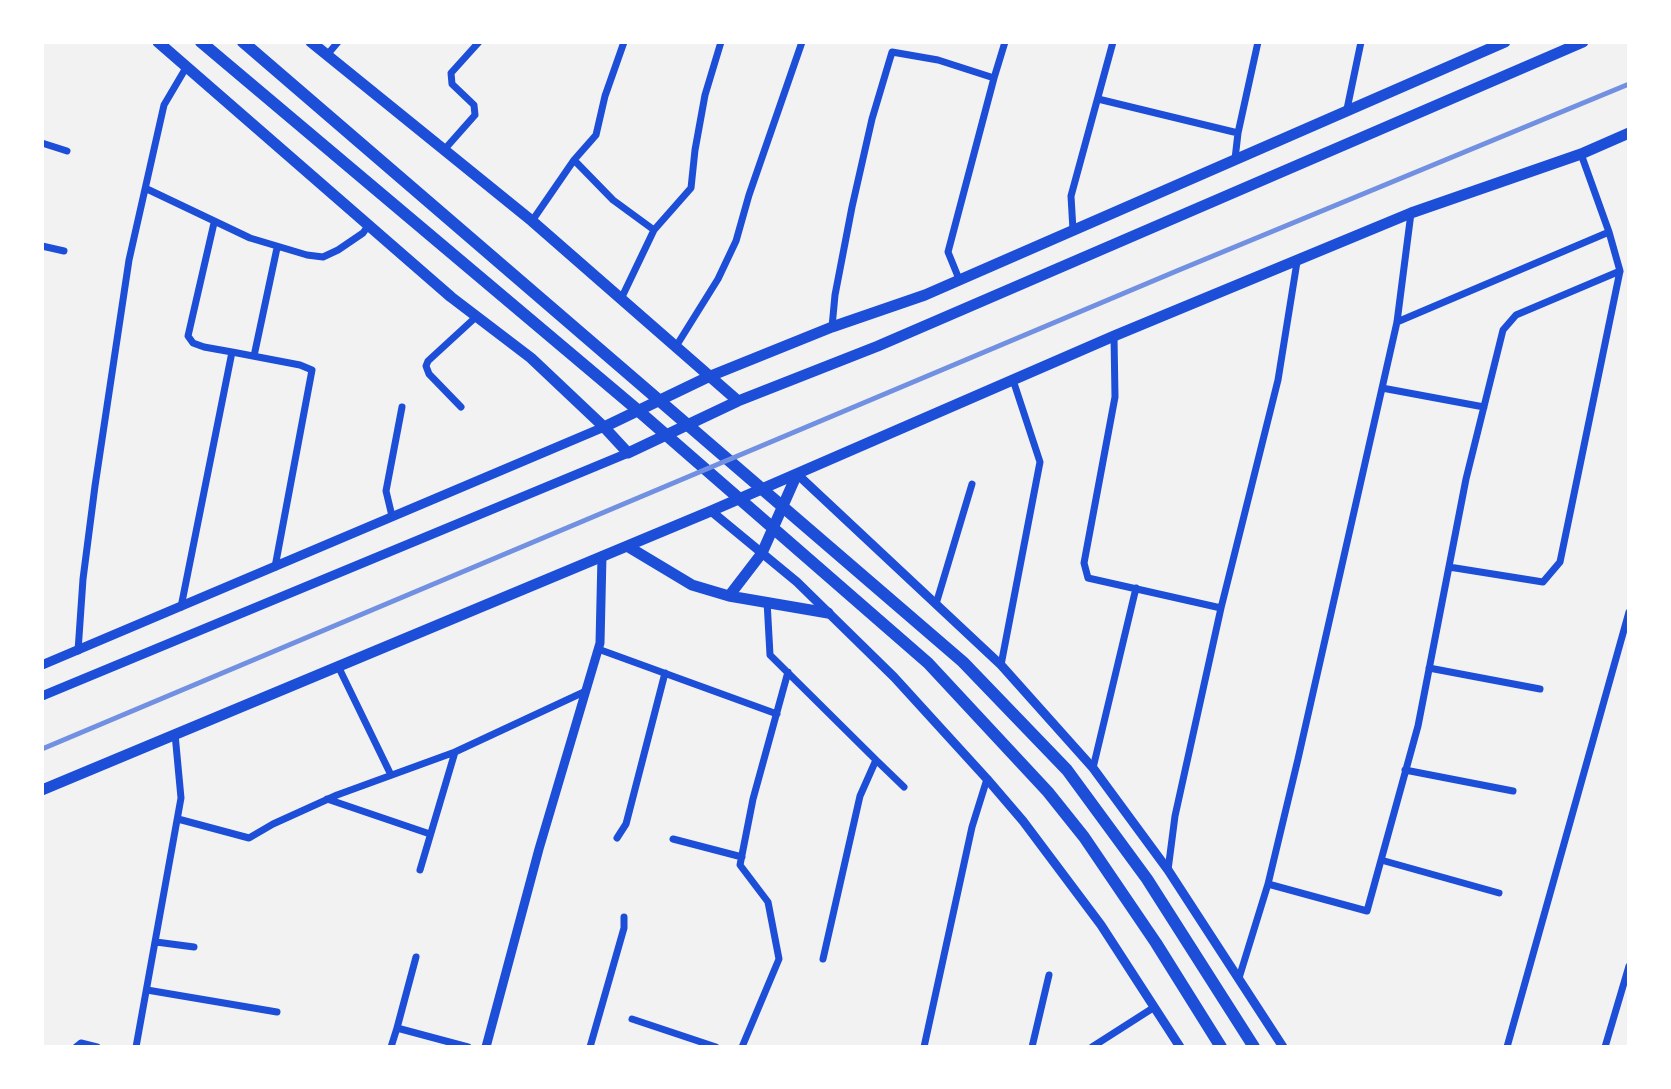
<!DOCTYPE html>
<html>
<head>
<meta charset="utf-8">
<style>
  body { margin:0 }
  #map { position:relative; width:1671px; height:1089px; overflow:hidden; background:#f2f2f2; font-family:Cabin,sans-serif }
  canvas { display:block }
  .frame { position:absolute; inset:0; border:44px solid #fff; pointer-events:none }
</style>
</head>
<body>
<div id="map">
<canvas width="1671" height="1089"></canvas>
<div class="frame"></div>
</div>
<script>
const g = document.querySelector('canvas').getContext('2d');
g.lineJoin = 'round';
const poly = rows => new Path2D(rows.map(r => 'M' + r).join(''));
function trace(path, color, width, dash) { g.strokeStyle = color; g.lineWidth = width; g.lineCap = dash ? 'butt' : 'round'; g.setLineDash(dash || []); g.stroke(path); }
trace(poly([
  [327,55,338,42],
  [994,78,1005,42],
  [1098,99,1238,133],
  [1347,109,1361,42],
  [42,143,67,151],
  [444,150,475,115,474,105,452,84,451,73,479,42],
  [1235,159,1238,133,1258,42],
  [574,160,613,200,654,230],
  [147,189,250,238,307,255,323,257,338,250,363,233,368,226],
  [532,221,574,160,596,135,605,96,624,42],
  [214,223,188,336,193,343,204,347,232,352],
  [1073,230,1071,196,1113,42],
  [42,246,64,251],
  [621,299,654,230,691,188,695,150,705,95,721,42],
  [1397,322,1609,232],
  [832,327,835,295,852,207,872,119,892,52,938,60,994,78,948,252,959,279],
  [1114,336,1115,397,1084,563,1088,578,1221,608],
  [675,348,718,279,736,241,749,195,802,42],
  [254,356,277,248],
  [1382,388,1484,407],
  [461,407,429,374,426,366,428,361,477,316],
  [392,516,386,491,402,407],
  [1449,567,1543,582,1560,562,1620,271,1609,232,1581,154],
  [767,601,770,655,876,760,860,796,823,959],
  [936,604,972,484],
  [181,607,232,352,300,365,312,370,275,567],
  [598,649,777,714],
  [78,651,83,579,95,486,129,260,164,105,187,66],
  [1001,665,1040,462,1013,380],
  [338,666,391,775],
  [1429,668,1540,689],
  [876,760,904,787],
  [1093,768,1136,588],
  [1405,770,1513,791],
  [327,799,430,834],
  [178,819,249,838,273,824,337,795,455,752],
  [617,838,626,824,665,673],
  [673,839,742,857],
  [1381,860,1499,893],
  [420,870,455,752,586,691],
  [1168,870,1175,816,1221,608,1278,380,1297,262],
  [1268,884,1367,911,1418,726,1466,479,1503,330,1516,315,1620,271],
  [156,942,194,947],
  [1239,978,1268,884,1298,759,1397,322,1411,213],
  [147,990,277,1012],
  [632,1019,716,1047],
  [397,1028,416,957],
  [76,1047,81,1043,97,1047],
  [136,1047,181,798,175,734],
  [391,1047,397,1028,468,1047],
  [590,1047,624,928,624,917],
  [742,1047,779,959,768,902,740,865,753,799,788,672],
  [924,1047,972,827,987,779],
  [1032,1047,1049,975],
  [1092,1047,1153,1008],
  [1507,1047,1629,612],
  [1605,1047,1629,966]
]), '#1d4ed8', 7);
trace(poly([
  [797,474,1001,665,1093,768,1168,870,1283,1047],
  [711,511,797,582,894,677,987,779,1023,821,1101,925,1180,1047],
  [42,665,604,427],
  [42,696,628,453],
  [486,1047,539,849,600,643,602,556]
]), '#1d4ed8', 9);
trace(poly([
  [158,42,451,297,531,358,604,427,628,453,738,401,878,346,1583,42],
  [311,42,532,221,738,401],
  [604,427,708,377,832,327,925,295,1505,42],
  [627,546,692,585,729,596,828,613],
  [729,596,762,553,797,474],
  [42,790,711,511,1114,336,1411,213,1581,154,1629,133]
]), '#1d4ed8', 11);
trace(poly([
  [201,42,634,407,928,663,1048,792,1084,837,1156,943,1221,1047],
  [243,42,963,662,1067,770,1147,879,1254,1047]
]), '#1d4ed8', 12);
trace(poly([
  [42,749,1179,270,1629,84]
]), '#7290e2', 5);
</script>
</body>
</html>
